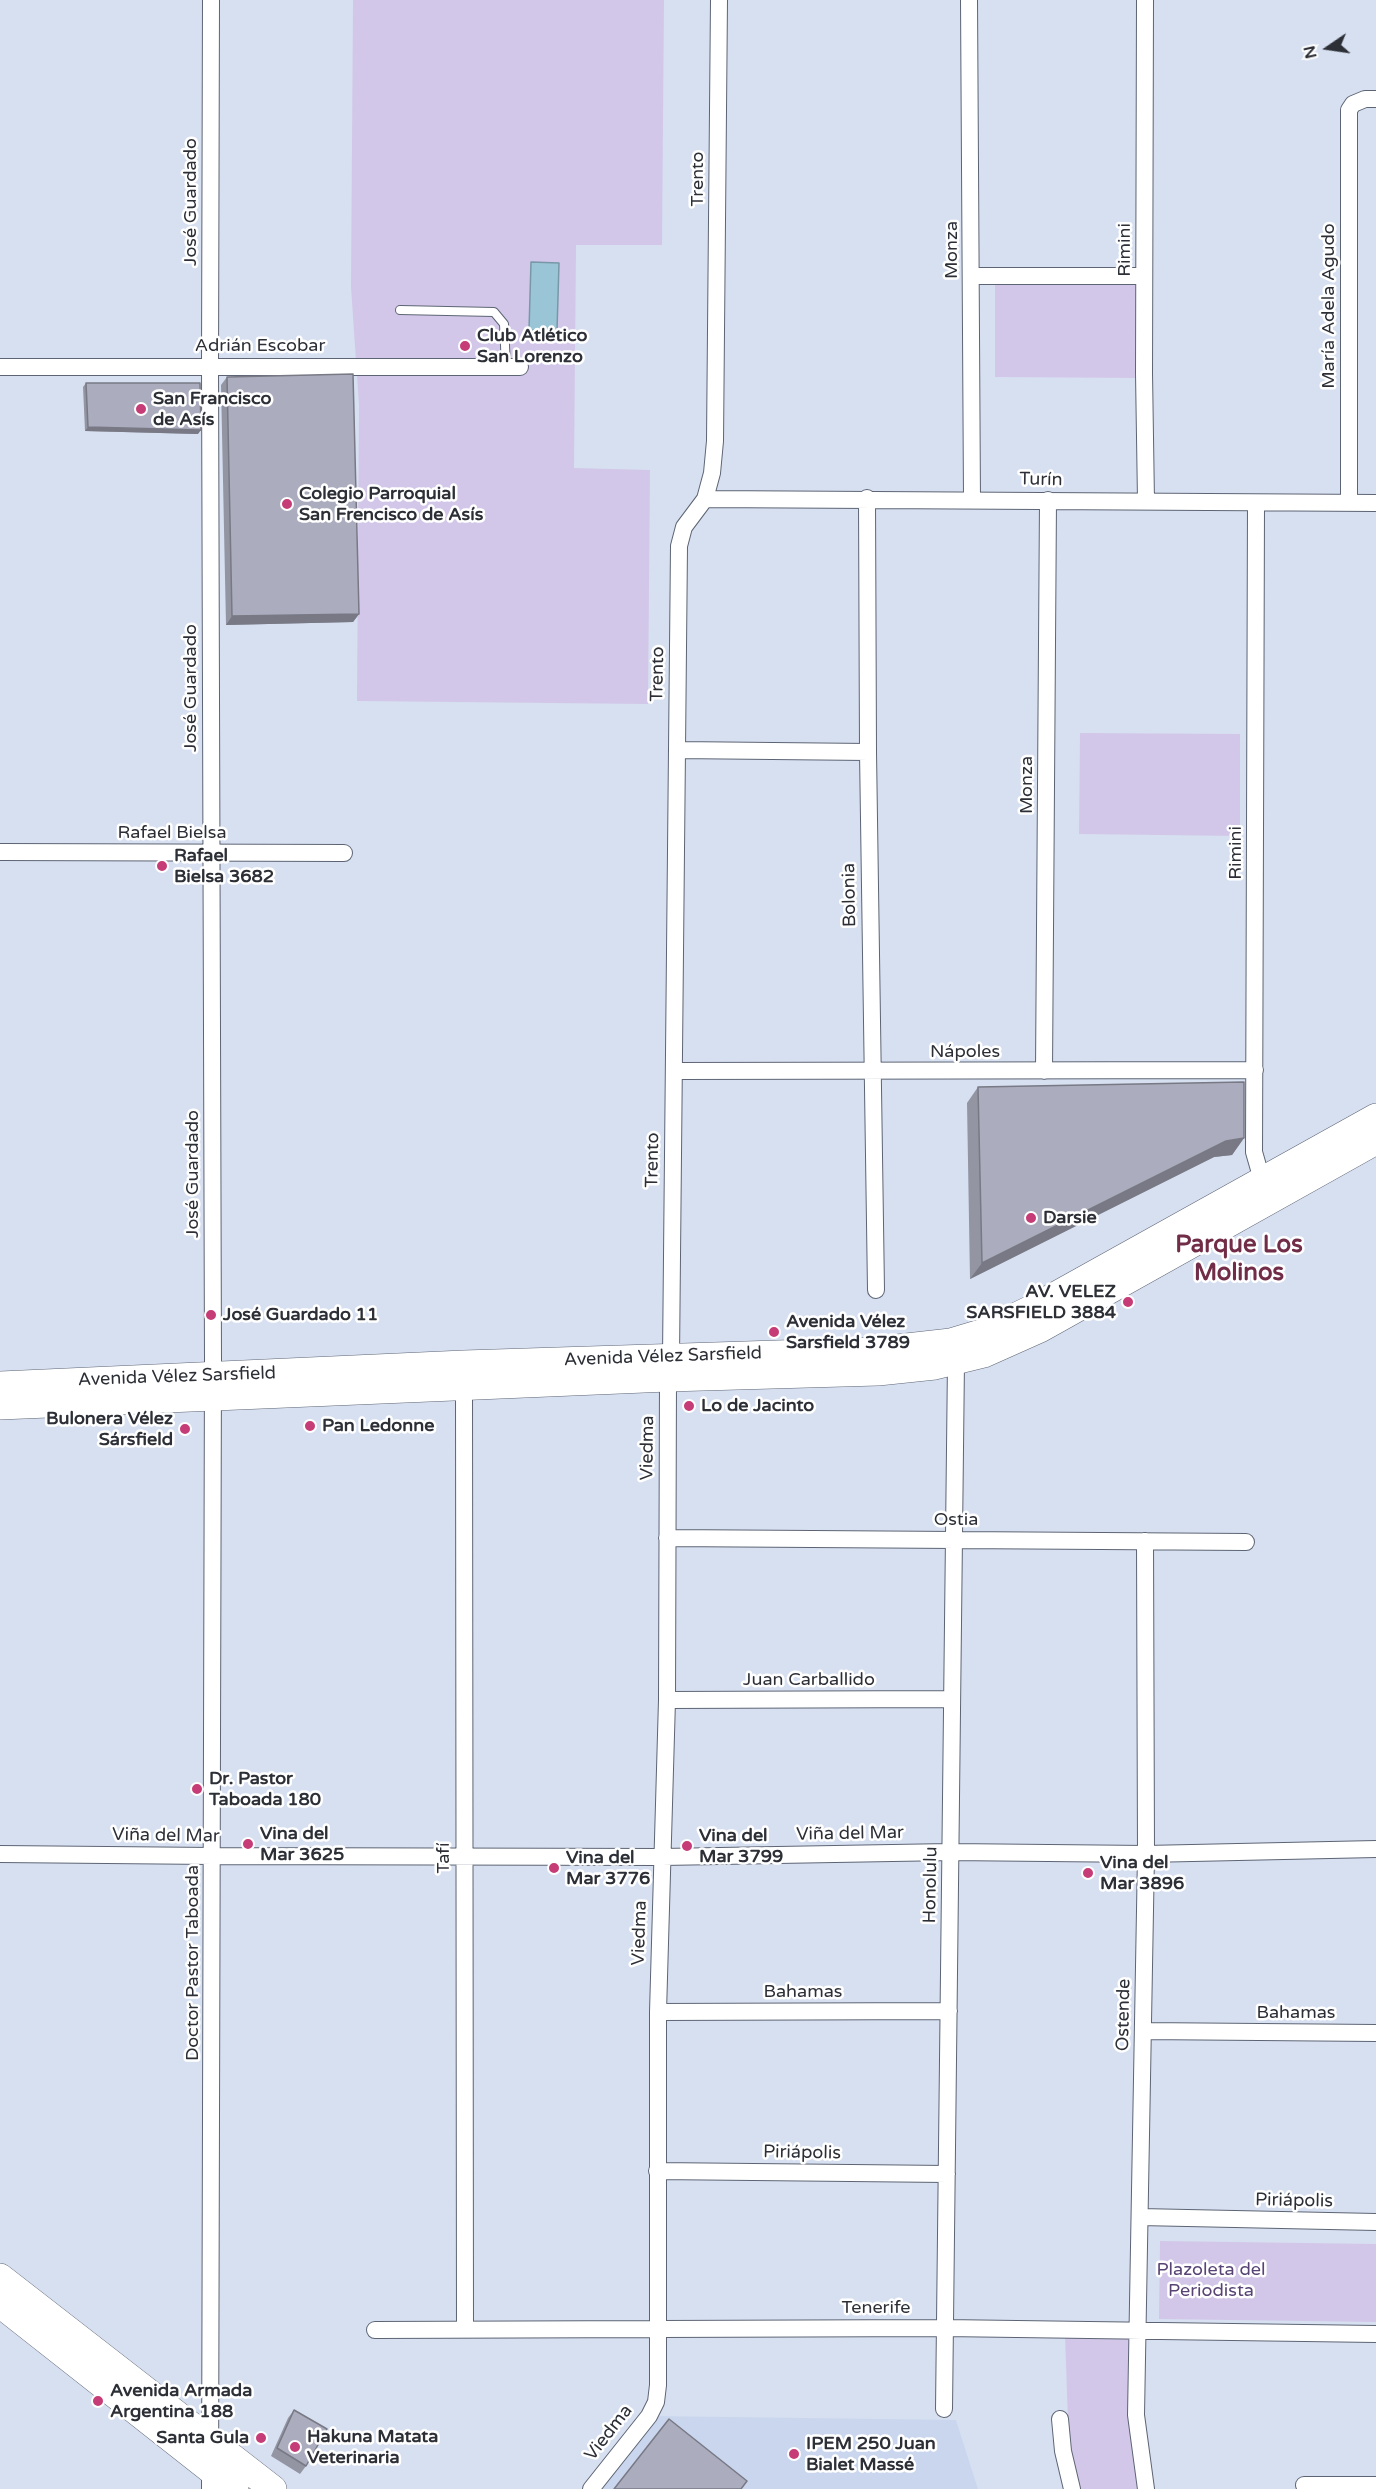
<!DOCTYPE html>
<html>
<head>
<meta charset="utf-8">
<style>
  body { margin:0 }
  #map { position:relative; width:1376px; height:2489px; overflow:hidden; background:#d7e0f1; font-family:"Varela Round",sans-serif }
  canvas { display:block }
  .north { position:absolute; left:1298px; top:18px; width:60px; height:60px; -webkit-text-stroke:4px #fff; paint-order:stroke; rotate:257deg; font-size:16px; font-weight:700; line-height:24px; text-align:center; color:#2c2f36 }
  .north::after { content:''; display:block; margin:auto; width:21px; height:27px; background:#2c2f36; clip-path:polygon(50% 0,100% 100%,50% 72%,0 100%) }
</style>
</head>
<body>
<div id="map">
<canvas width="1376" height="2489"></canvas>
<div class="north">N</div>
</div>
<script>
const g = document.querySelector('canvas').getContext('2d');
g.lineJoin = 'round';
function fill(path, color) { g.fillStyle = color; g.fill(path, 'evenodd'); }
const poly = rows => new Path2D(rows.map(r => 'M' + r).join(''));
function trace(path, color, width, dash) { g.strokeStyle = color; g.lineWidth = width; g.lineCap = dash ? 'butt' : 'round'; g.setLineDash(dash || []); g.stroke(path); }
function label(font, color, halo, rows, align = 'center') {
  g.font = font + ' "Varela Round",sans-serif'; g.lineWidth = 5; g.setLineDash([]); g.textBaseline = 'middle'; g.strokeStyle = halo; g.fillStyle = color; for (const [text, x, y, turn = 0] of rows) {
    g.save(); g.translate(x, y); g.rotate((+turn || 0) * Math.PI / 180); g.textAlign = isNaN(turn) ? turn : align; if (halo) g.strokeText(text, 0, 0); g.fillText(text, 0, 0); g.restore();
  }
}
fill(poly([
  [649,2416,956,2420,978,2489,595,2489]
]), '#c9d6ee');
fill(poly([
  [353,0,664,0,662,245,576,245,574,468,650,470,648,704,357,701,359,405,351,287],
  [995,280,1140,281,1140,378,995,377],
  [1080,733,1240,734,1240,836,1079,834],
  [1160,2241,1376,2244,1376,2322,1159,2319],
  [1065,2335,1132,2336,1131,2443,1140,2489,1080,2489,1069,2450]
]), '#d2c7e8');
const water = poly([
  [531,262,559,263,557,331,529,330,531,262]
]);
fill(water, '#99c5d7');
trace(water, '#7898a7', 1.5);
const lane = poly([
  [400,310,494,312,504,324,506,367]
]);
const street = poly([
  [969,0,972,499],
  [1145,0,1144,373,1146,501],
  [972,276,1144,276],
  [0,367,520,367],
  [867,498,868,752,876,1290],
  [705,499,1376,503],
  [1349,502,1349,110,1353,104,1365,99,1376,99],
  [1256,503,1254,1152,1264,1187],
  [677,750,868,752],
  [0,852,344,853],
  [674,1071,1255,1070],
  [1044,1071,1048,500],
  [464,1387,465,2329],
  [667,1538,1246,1542],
  [1145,1541,1146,1854,1136,2415,1146,2489],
  [667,1700,952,1699],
  [0,1854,213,1856,662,1857,950,1852,1146,1854,1376,1849],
  [658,2012,949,2011],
  [1143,2031,1376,2033],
  [657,2171,947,2174],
  [1140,2217,1376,2222],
  [375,2330,945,2328,1376,2334],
  [944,2409,956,1361],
  [1060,2419,1063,2451,1072,2489],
  [1304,2485,1376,2485],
  [210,2489,213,1363,210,366,211,0],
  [591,2489,649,2416,656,2402,658,2385,658,2012,667,1700,668,1378,671,1357,679,546,684,527,705,499,712,473,715,441,719,0]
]);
const primary = poly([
  [0,1385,464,1364,871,1351,951,1342,981,1333,1031,1309,1376,1117],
  [0,1406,668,1378,878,1372,935,1366,984,1354,1040,1329,1376,1141],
  [0,2277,273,2489],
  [0,2304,235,2489]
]);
trace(lane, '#5d6574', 10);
trace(street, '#5d6574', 18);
trace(primary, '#5d6574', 28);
trace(lane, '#fff', 8);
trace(street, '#fff', 16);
trace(primary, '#fff', 27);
fill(poly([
  [227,377,359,614,353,622,226,625,221,385],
  [86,383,198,434,85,431,83,387],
  [978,1087,1244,1138,1232,1155,1214,1157,970,1279,967,1103],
  [294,2410,306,2466,300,2474,271,2456,288,2418]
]), '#9395a3');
fill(poly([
  [88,427,201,430,198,434,85,431],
  [359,614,353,622,226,625,232,616],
  [1244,1138,1232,1155,1214,1157,970,1279,982,1263,1226,1141]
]), '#787985');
const building = poly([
  [353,374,359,614,232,616,227,377,353,374],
  [86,383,200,383,201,430,88,427,86,383],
  [1244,1082,1244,1138,1226,1141,982,1263,978,1087,1244,1082],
  [294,2410,327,2429,306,2466,277,2448,294,2410],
  [669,2419,747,2481,741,2489,614,2489,669,2419]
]);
fill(building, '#abadbe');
trace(building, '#787985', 1.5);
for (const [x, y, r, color] of [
  [465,346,6,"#c53c76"],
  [141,409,6,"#c53c76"],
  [287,504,6,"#c53c76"],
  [162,866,6,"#c53c76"],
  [1031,1218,6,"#c53c76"],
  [1128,1302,6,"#c53c76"],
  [211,1315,6,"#c53c76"],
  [774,1332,6,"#c53c76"],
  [689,1406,6,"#c53c76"],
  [310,1426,6,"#c53c76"],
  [185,1429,6,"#c53c76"],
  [197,1789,6,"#c53c76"],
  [248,1844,6,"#c53c76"],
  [687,1846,6,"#c53c76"],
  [554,1868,6,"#c53c76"],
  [1088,1873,6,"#c53c76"],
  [98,2401,6,"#c53c76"],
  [261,2438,6,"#c53c76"],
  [295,2447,6,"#c53c76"],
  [794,2454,6,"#c53c76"]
]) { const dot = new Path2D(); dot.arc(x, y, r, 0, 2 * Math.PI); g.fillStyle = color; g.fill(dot); trace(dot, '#fff', 2); }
label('18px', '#2c2f36', '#fff', [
  ["Trento",698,179,-90],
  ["José Guardado",191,202,-90],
  ["Monza",952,250,-90],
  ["Rimini",1125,250,-90],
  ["María Adela Agudo",1329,306,-90],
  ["Adrián Escobar",260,346],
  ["Turín",1041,480,1],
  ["Trento",658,674,-89],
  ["José Guardado",191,688,-90],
  ["Monza",1027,785,-90],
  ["Rafael Bielsa",172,833],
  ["Rimini",1236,853,-90],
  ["Bolonia",850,895,-91],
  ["Nápoles",965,1052],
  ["Trento",653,1160,-89],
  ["José Guardado",193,1174,-90],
  ["Avenida Vélez Sarsfield",663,1357,-2],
  ["Avenida Vélez Sarsfield",177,1377,-2],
  ["Viedma",648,1448,-89],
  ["Ostia",956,1520],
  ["Juan Carballido",809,1680],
  ["Viña del Mar",850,1834,-1],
  ["Viña del Mar",166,1836,1],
  ["Tafí",444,1858,-90],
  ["Honolulu",931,1885,-89],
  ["Viedma",640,1933,-88],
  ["Doctor Pastor Taboada",193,1963,-90],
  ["Bahamas",803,1992],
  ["Bahamas",1296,2013],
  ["Ostende",1124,2015,-89],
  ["Piriápolis",802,2153,1],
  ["Piriápolis",1294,2201,1],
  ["Tenerife",876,2308],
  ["Viedma",609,2433,-52]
]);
label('bold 18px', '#2c2f36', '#fff', [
  ["Club Atlético",477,336],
  ["San Lorenzo",477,357],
  ["San Francisco",153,399],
  ["de Asís",153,420],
  ["Colegio Parroquial",299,494],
  ["San Frencisco de Asís",299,515],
  ["Rafael",174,856],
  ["Bielsa 3682",174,877],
  ["Darsie",1043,1218],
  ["AV. VELEZ",1116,1292,"right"],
  ["SARSFIELD 3884",1116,1313,"right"],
  ["José Guardado 11",223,1315],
  ["Avenida Vélez",786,1322],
  ["Sarsfield 3789",786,1343],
  ["Lo de Jacinto",701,1406],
  ["Bulonera Vélez",173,1419,"right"],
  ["Sársfield",173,1440,"right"],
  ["Pan Ledonne",322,1426],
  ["Dr. Pastor",209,1779],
  ["Taboada 180",209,1800],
  ["Vina del",260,1834],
  ["Mar 3625",260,1855],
  ["Vina del",699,1836],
  ["Mar 3799",699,1857],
  ["Vina del",566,1858],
  ["Mar 3776",566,1879],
  ["Vina del",1100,1863],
  ["Mar 3896",1100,1884],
  ["Avenida Armada",110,2391],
  ["Argentina 188",110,2412],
  ["Hakuna Matata",307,2437],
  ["Veterinaria",307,2458],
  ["Santa Gula",249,2438,"right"],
  ["IPEM 250 Juan",806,2444],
  ["Bialet Massé",806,2465]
], 'left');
label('18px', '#574475', '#fff', [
  ["Plazoleta del",1211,2270],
  ["Periodista",1211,2291]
]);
label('bold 24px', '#712d47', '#fff', [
  ["Parque Los",1239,1246],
  ["Molinos",1239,1274]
]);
</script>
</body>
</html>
